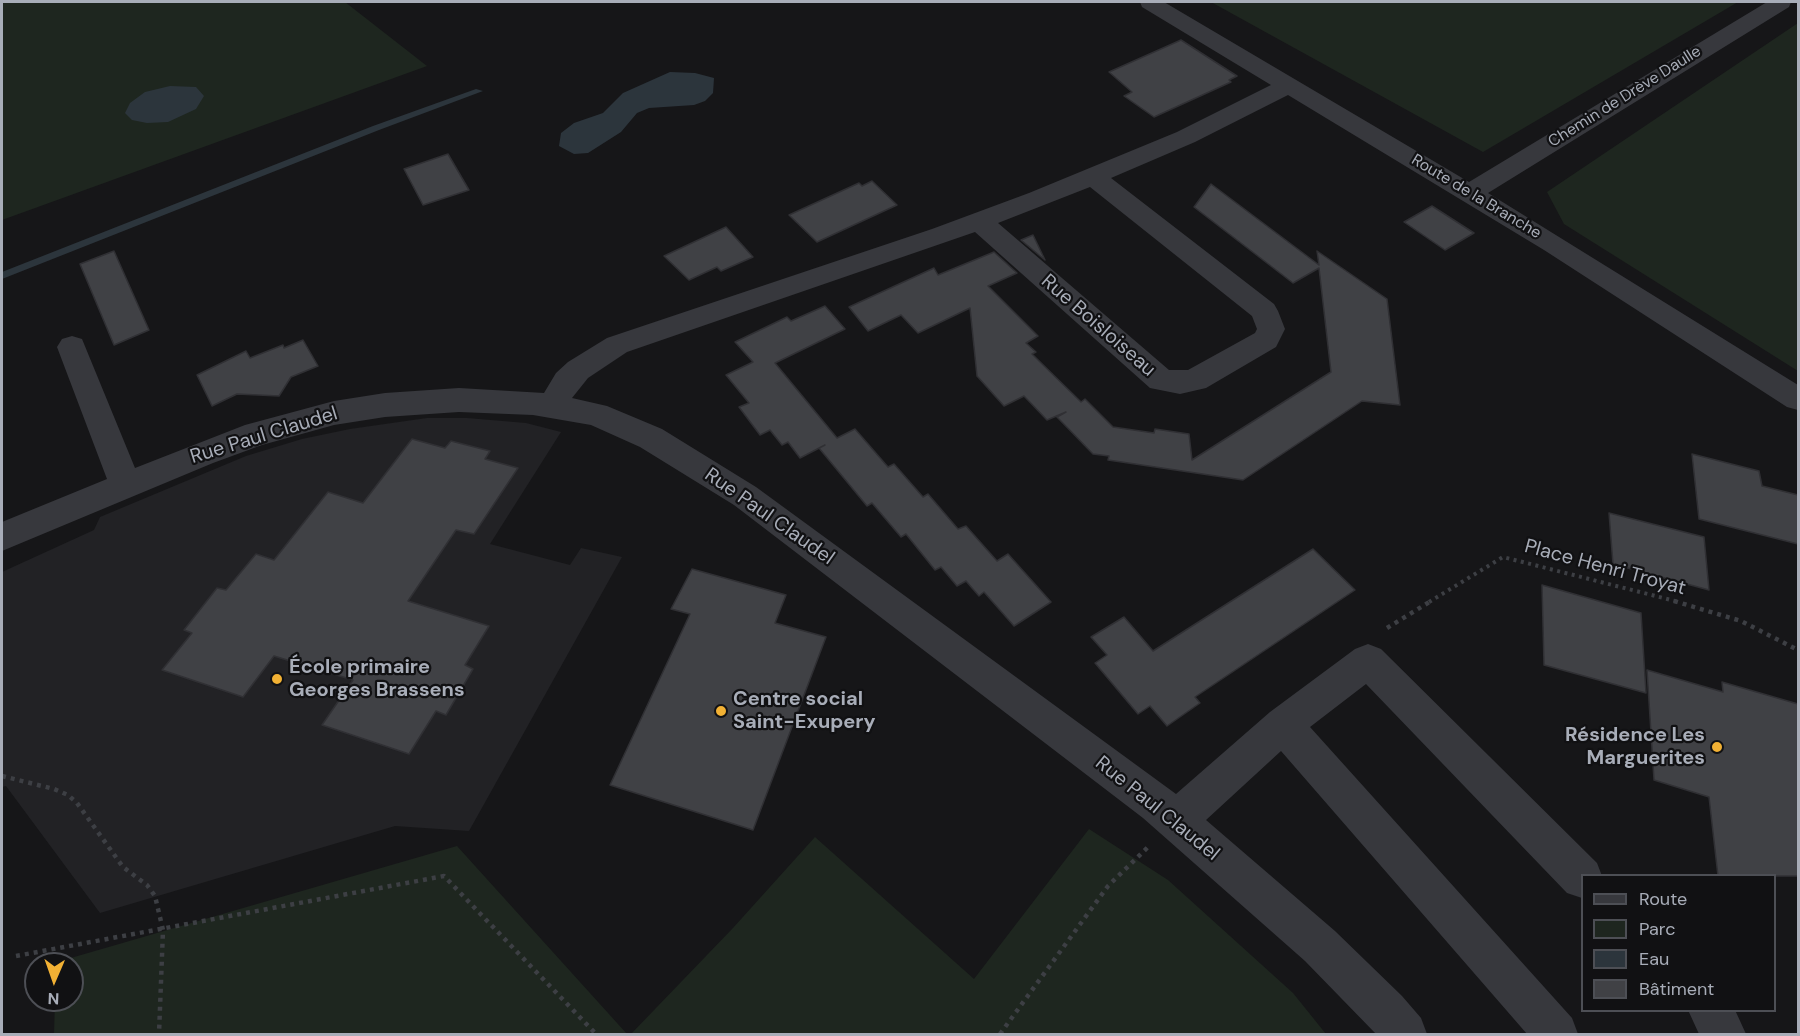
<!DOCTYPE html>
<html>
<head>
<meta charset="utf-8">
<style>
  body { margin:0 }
  #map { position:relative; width:1800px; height:1036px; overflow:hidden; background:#161618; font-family:"DM Sans",sans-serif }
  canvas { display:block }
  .frame { position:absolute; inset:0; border:3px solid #a8adb8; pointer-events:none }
  .legend { position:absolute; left:1581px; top:874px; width:195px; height:138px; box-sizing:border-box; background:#111113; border:2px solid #4d4f55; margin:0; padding:8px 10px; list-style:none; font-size:18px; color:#a8adb8 }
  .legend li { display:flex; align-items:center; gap:12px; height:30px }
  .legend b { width:30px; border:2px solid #4d4f55 }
  .north { position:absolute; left:24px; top:952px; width:60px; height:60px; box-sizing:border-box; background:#111113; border:2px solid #4d4f55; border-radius:50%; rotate:182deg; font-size:16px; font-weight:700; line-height:24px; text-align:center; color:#a8adb8 }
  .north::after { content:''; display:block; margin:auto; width:21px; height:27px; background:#f2b134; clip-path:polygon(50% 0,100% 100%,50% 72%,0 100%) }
</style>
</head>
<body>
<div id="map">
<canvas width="1800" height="1036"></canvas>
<div class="frame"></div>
<ul class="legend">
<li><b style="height:8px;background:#37383d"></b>Route</li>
<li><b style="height:16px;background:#1e261f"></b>Parc</li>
<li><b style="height:16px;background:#2c353c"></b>Eau</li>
<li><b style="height:16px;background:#404145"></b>Bâtiment</li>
</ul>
<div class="north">N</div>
</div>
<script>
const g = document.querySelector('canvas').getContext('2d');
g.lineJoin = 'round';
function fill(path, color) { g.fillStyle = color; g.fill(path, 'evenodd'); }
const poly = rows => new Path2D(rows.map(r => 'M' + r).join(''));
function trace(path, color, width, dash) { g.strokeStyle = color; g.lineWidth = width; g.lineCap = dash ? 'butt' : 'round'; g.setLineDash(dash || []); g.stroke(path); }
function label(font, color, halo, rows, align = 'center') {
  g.font = font + ' "DM Sans",sans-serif'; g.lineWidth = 4.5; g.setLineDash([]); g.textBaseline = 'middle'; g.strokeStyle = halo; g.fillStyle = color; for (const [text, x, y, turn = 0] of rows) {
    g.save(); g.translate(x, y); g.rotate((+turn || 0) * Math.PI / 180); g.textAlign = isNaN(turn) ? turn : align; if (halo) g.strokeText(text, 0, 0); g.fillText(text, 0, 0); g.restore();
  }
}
fill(poly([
  [427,418,467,418,526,423,561,432,490,544,570,565,581,548,622,557,469,831,395,826,100,913,6,786,2,787,2,572,94,530,100,517,246,456,302,439,350,429]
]), '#222225');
fill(poly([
  [2,2,345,2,427,66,2,220],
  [1211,2,1738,2,1483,152],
  [1798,23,1798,371,1564,224,1547,192],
  [1089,829,1168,880,1293,993,1326,1034,631,1034,733,928,815,837,974,979],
  [457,846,627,1034,54,1034,55,1000,72,1000,72,964,57,964,57,962]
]), '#1e261f');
fill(poly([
  [670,72,695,73,714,78,713,93,705,101,694,105,649,108,637,113,621,132,588,153,574,154,559,146,561,133,574,123,603,113,623,93],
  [170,86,196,87,204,96,196,109,168,122,147,123,132,120,125,113,130,103,145,92]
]), '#2c353c');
fill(poly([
  [476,89,483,91,379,130,2,279,2,272,373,126,476,89]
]), '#2c353c');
const building = poly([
  [1181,40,1237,76,1229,80,1231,82,1154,117,1124,96,1132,92,1109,72,1181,40],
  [448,154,469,190,423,205,404,169,448,154],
  [872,181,897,205,817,242,789,215,859,183,862,186,872,181],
  [1211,184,1319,265,1317,251,1387,299,1400,405,1362,401,1243,480,1108,460,1109,456,1093,454,1057,417,1066,412,1047,420,1024,396,1004,406,977,376,970,308,918,333,901,315,868,331,849,307,934,268,938,275,994,252,1017,273,988,286,1038,336,1026,343,1036,352,1032,354,1081,402,1085,399,1113,427,1154,433,1155,429,1189,434,1192,460,1331,372,1319,268,1293,283,1194,207,1211,184],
  [1432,206,1474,233,1445,250,1404,222,1432,206],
  [726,227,753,257,721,271,717,267,689,280,664,256,726,227],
  [1033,235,1045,260,1021,240,1033,235],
  [114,251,149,330,114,345,80,264,114,251],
  [825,306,845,329,775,363,837,438,855,429,888,467,894,464,923,497,928,494,958,529,966,526,997,561,1008,554,1051,602,1014,626,984,592,979,596,966,581,957,586,941,567,935,570,906,534,901,537,872,503,867,506,819,448,825,445,800,458,788,442,782,445,770,430,760,435,739,407,749,403,726,375,753,362,735,342,787,317,791,321,825,306],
  [303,340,318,366,291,377,279,396,237,394,212,406,197,375,246,351,250,358,283,345,284,348,303,340],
  [412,439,445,448,451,441,490,451,485,459,518,468,474,534,456,530,408,601,489,626,465,665,473,669,446,715,436,711,409,754,322,725,353,680,274,656,243,697,162,670,192,633,184,630,217,588,226,590,256,554,274,560,328,492,363,503,412,439],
  [1692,454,1759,471,1762,486,1798,495,1798,544,1699,519,1692,454],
  [1609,513,1704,537,1709,590,1613,564,1609,513],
  [1313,549,1355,590,1195,697,1200,703,1167,726,1150,706,1138,714,1095,663,1107,655,1091,637,1124,617,1153,651,1313,549],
  [692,569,786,595,775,623,826,637,753,830,610,785,690,614,671,609,692,569],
  [1542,585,1641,613,1646,693,1544,665,1542,585],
  [1647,670,1723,692,1722,682,1798,704,1798,876,1718,876,1709,797,1654,780,1647,670]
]);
fill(building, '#404145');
trace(building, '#303034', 1.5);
trace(poly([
  [1429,602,1503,557,1679,602]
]), '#3d3f44', 4, [3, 4.5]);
trace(poly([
  [1674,601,1741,621,1798,650],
  [1387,628,1431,601],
  [2,776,54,789,68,795,77,803,123,867,147,885,155,896,163,930,159,1034],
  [16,956,444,876,596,1034],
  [1000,1034,1108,886,1148,847]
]), '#3d3f44', 4.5, [4, 5]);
fill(poly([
  [1140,2,1164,2,1469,182,1767,2,1791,2,1789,7,1488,193,1798,385,1798,410,1787,407,1544,250,1288,95,1195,142,1111,178,1274,304,1278,311,1285,329,1276,347,1206,388,1180,394,1150,388,975,232,627,352,588,378,572,398,607,406,662,429,756,487,1176,794,1270,712,1355,649,1368,644,1381,649,1597,863,1602,876,1582,876,1582,898,1567,893,1366,684,1310,727,1572,1018,1578,1034,1527,1034,1281,751,1206,820,1335,931,1402,996,1421,1018,1427,1034,1376,1034,1305,961,1143,818,734,505,640,447,591,425,533,415,459,412,385,417,334,425,262,445,213,463,2,551,2,522,107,479,57,347,62,339,72,336,82,339,135,468,245,425,334,401,385,393,459,388,544,393,556,373,568,362,607,338,932,229,1029,193,1177,132,1271,85,1142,7,1140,2],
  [1090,187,1252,316,1257,329,1255,333,1188,370,1169,370,998,223,1090,187],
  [1688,1010,1735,1010,1746,1034,1699,1034,1688,1010]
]), '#37383d');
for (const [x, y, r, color] of [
  [277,679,6,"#f2b134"],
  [721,711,6,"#f2b134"],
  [1717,747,6,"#f2b134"]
]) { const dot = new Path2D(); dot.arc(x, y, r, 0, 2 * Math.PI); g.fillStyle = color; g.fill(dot); trace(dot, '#111113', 2); }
label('16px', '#a8adb8', '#111113', [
  ["Chemin de Drève Daulle",1625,97,-32],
  ["Route de la Branche",1476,197,31]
]);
label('20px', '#a8adb8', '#111113', [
  ["Rue Boisloiseau",1098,326,41],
  ["Rue Paul Claudel",264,436,-17],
  ["Rue Paul Claudel",769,517,35],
  ["Place Henri Troyat",1605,568,15],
  ["Rue Paul Claudel",1157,809,39]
]);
label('bold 20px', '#a8adb8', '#111113', [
  ["École primaire",289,668],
  ["Georges Brassens",289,691],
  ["Centre social",733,700],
  ["Saint-Exupery",733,723],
  ["Résidence Les",1705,736,"right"],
  ["Marguerites",1705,759,"right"]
], 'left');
</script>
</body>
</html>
